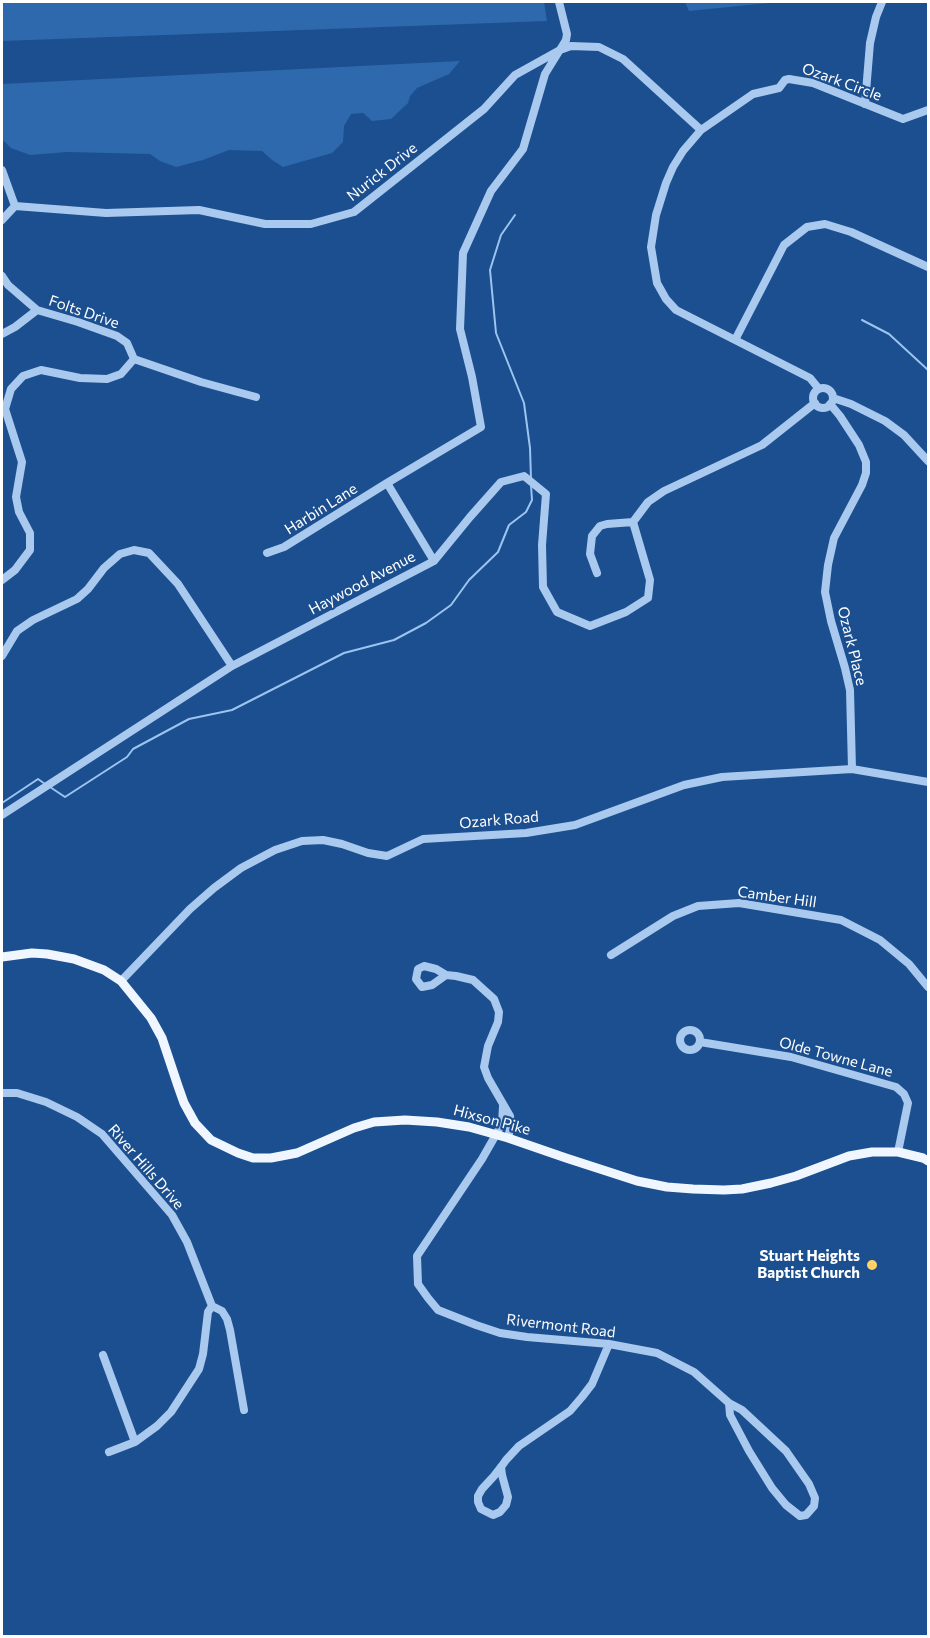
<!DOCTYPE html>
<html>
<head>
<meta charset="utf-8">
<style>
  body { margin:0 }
  #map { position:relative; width:930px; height:1638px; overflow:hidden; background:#1b4f8f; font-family:Commissioner,sans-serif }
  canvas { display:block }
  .frame { position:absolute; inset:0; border:3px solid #fff; pointer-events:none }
</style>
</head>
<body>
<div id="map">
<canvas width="930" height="1638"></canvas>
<div class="frame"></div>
</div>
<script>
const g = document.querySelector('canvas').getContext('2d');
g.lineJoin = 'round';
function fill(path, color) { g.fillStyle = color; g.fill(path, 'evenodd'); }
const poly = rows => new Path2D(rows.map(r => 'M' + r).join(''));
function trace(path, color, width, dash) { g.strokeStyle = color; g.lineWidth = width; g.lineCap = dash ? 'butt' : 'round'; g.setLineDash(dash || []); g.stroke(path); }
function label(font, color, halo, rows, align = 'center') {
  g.font = font + ' Commissioner,sans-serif'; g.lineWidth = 4.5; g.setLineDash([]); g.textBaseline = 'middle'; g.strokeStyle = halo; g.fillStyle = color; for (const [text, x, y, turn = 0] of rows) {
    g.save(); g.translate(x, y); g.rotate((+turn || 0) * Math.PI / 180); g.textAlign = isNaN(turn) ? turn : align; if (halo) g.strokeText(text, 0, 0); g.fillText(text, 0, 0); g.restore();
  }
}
fill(poly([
  [2,2,544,2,547,21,2,41],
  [685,2,779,2,689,11],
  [460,61,449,74,417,88,410,96,408,103,391,119,372,121,363,113,351,114,344,126,343,142,332,153,283,167,272,160,262,151,229,150,203,160,176,167,160,161,150,154,67,152,30,155,11,148,2,139,2,84]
]), '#2e69ad');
trace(poly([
  [515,215,501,235,490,270,496,333,524,403,530,448,531,479],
  [862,320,889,334,928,370],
  [50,787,65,797,127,757,133,749,189,719,232,710,344,653,394,640,426,623,451,605,469,580,498,552,509,525,526,512,532,500,531,485],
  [2,803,38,779,45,784]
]), '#9cc4f0', 2);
trace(poly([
  [865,104,870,43,876,17,882,2],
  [2,170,15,206],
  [15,206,106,213,199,210,265,224,311,224,354,212,484,109,515,75,560,50,571,46,599,47,623,59,701,130],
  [2,220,15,206],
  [2,276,8,285,37,310,78,322,117,336,127,343,134,359],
  [2,334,15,327,37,310],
  [735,340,784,245,807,227,825,224,851,232,928,267],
  [134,359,201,382,256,397],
  '813 398a10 10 0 1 1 20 0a10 10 0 1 1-20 0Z',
  [819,389,810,378,676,310,666,299,657,283,651,247,656,215,666,183,673,167,683,151,701,130,753,94,779,88,785,80,789,79,813,83,903,119,928,110],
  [833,398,851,404,885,421,904,435,928,461],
  [830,404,840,416,859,445,866,462,866,473,862,485,834,538,828,565,825,592,831,621,845,668,850,690,852,769],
  [387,483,434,561],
  [267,553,284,547,387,483,481,427,472,377,460,329,463,253,491,191,523,149,545,74,566,40,567,34,559,2],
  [597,573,590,554,592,536,600,526,607,524,633,522],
  [2,580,15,570,30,550,30,533,19,512,16,497,22,462,5,409,11,389,23,376,41,370,80,378,107,379,121,374,134,359],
  [2,656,17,631,33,620,77,599,88,589,104,568,120,554,134,550,149,553,178,584,232,666],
  [2,815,232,666,434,561,470,517,501,482,524,476,546,494,542,545,543,587,557,612,590,626,626,612,648,598,650,580,633,522,648,502,664,491,762,445,815,403],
  [611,955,673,916,698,906,739,903,841,920,880,940,909,964,928,987],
  [446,975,436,969,424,966,418,969,416,979,422,987,432,985,446,975,456,976,473,980,494,999,499,1012,498,1022,488,1046,484,1067,488,1078,510,1116,511,1125,508,1138],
  [121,981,190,909,214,888,241,868,275,850,302,841,323,840,342,844,368,853,387,856,423,839,526,833,575,825,684,785,722,777,852,769,928,782],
  '680 1040a10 10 0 1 1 20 0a10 10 0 1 1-20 0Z',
  [700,1042,791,1057,896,1087,904,1094,908,1103,898,1152],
  [2,1093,17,1093,46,1102,77,1117,102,1134,172,1215,187,1242,212,1306],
  [503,1106,502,1124,482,1159,417,1256,418,1284,428,1298,438,1310,476,1325,500,1333,527,1337,609,1344,657,1353,694,1372,729,1403],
  [212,1306,222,1311,227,1319,230,1330,244,1410],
  [103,1355,135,1442],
  [729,1403,742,1410,786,1451,809,1484,815,1498,814,1506,806,1515,800,1516,786,1505,772,1488,749,1451,730,1415,729,1403],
  [109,1452,135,1442,157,1426,171,1412,199,1369,203,1354,208,1312,212,1306],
  [501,1467,502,1475,508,1497,506,1505,500,1512,493,1515,481,1509,478,1502,478,1496,482,1489,494,1476,501,1467,506,1460,519,1446,570,1411,582,1397,592,1384,609,1344]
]), '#a9c9ee', 8);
trace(poly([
  [2,957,32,953,47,954,74,959,104,970,121,981,151,1018,162,1038,178,1086,184,1103,195,1123,211,1140,238,1153,253,1158,271,1158,297,1153,354,1128,374,1122,405,1120,437,1122,469,1127,508,1138,566,1158,637,1181,667,1187,693,1189,724,1190,742,1189,771,1183,796,1176,849,1156,872,1152,898,1152,923,1158,928,1161]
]), '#f0f6ff', 9);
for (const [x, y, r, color] of [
  [872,1265,6,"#ffd166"]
]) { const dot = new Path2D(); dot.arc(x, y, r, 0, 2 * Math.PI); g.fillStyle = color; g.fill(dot); trace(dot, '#1b4f8f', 2); }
label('15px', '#fff', '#1b4f8f', [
  ["Ozark Circle",842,82,20],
  ["Nurick Drive",382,172,-38],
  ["Folts Drive",84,312,19],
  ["Harbin Lane",321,509,-32],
  ["Haywood Avenue",362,583,-28],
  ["Ozark Place",852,646,76],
  ["Ozark Road",499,820,-5],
  ["Camber Hill",777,897,8],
  ["Olde Towne Lane",836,1057,15],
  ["Hixson Pike",492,1120,15],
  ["River Hills Drive",146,1167,49],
  ["Rivermont Road",561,1326,7]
]);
label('bold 15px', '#fff', '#1b4f8f', [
  ["Stuart Heights",860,1256],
  ["Baptist Church",860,1273]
], 'right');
</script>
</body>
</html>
